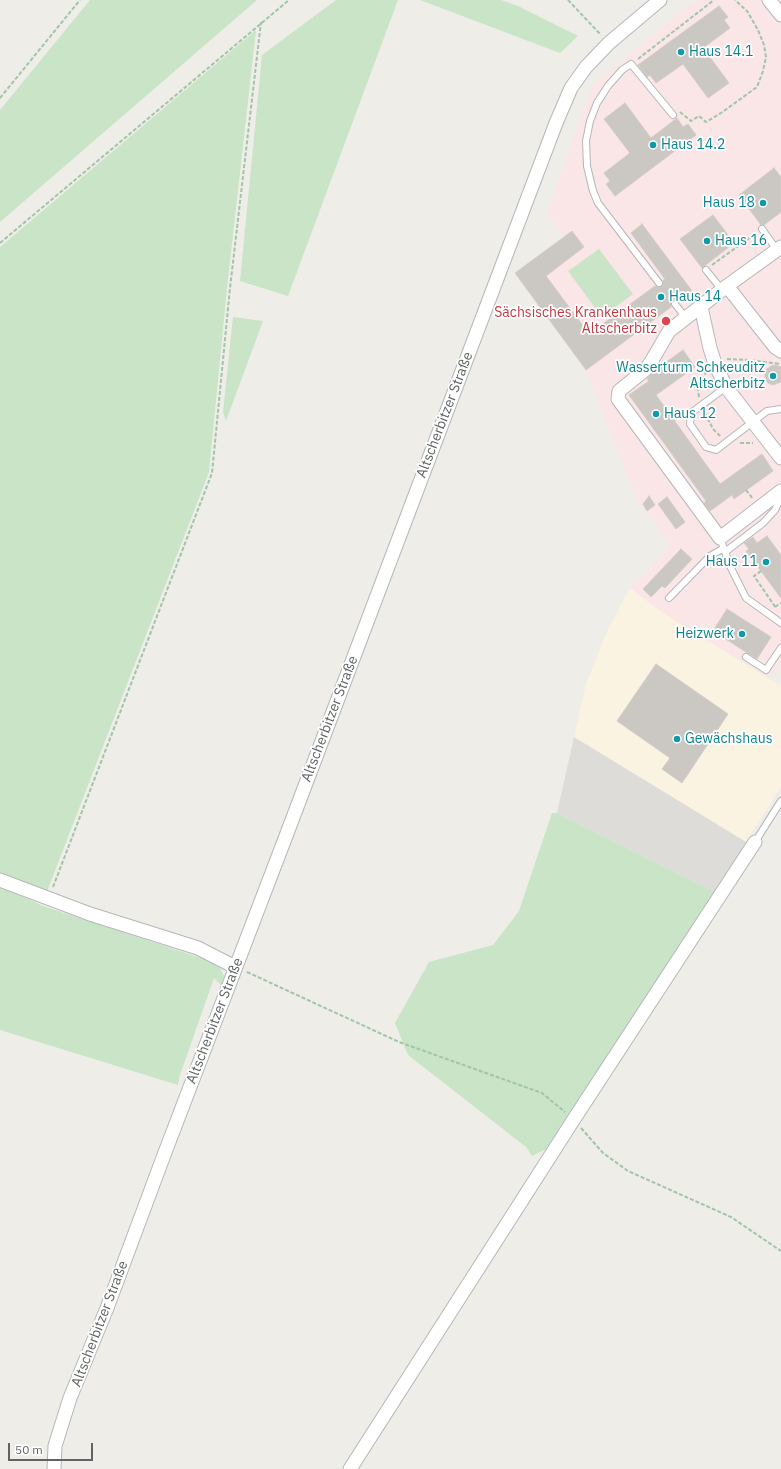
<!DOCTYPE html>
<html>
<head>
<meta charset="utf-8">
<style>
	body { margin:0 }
	#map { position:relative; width:781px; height:1469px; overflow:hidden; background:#efede7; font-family:"IBM Plex Sans",sans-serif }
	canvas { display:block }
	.scale { position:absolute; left:8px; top:1443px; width:85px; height:18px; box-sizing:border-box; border:2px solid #5f6366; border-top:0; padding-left:5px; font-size:12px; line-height:14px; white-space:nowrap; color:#5f6366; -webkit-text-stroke:3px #fff; paint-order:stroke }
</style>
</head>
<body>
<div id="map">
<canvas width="781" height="1469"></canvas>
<div class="scale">50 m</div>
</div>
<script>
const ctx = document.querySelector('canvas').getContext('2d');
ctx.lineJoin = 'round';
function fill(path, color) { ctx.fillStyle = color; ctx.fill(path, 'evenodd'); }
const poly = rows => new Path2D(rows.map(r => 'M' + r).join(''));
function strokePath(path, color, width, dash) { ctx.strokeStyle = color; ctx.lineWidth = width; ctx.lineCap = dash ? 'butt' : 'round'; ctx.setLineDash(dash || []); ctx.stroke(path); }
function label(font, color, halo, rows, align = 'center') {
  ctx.font = font + ' "IBM Plex Sans",sans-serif'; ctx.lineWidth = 3.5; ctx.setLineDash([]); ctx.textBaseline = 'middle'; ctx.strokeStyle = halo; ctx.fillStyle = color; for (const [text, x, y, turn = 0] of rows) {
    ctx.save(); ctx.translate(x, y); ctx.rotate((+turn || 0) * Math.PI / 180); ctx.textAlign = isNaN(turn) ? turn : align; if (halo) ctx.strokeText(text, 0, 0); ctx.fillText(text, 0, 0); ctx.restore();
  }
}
const commercial = poly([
	[630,588,663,613,781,686,781,786,746,842,574,737,586,684,608,629]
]);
const industrial = poly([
	[574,737,746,842,715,892,557,813]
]);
const medical = poly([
	[699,0,778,0,781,3,781,663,769,678,663,613,630,588,670,546,636,498,586,370,515,273,564,237,547,213,592,86,681,11]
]);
const green = poly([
	[90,0,257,0,0,222,0,110],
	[336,0,398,0,288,296,240,281,262,55],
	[420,0,501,0,518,6,578,36,560,53],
	[256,30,227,288,209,472,46,894,0,877,0,247],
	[599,249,633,294,602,317,568,271],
	[233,317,263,321,226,421,223,412],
	[552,813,557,813,715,892,546,1149,532,1156,526,1147,408,1055,395,1023,429,962,493,945,519,911],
	[0,886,6,888,43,906,207,960,220,968,224,976,223,987,214,978,179,1078,178,1085,0,1030]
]);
const building = poly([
	[719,6,728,17,724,20,730,28,703,48,729,83,708,98,683,64,656,83,650,75,647,77,638,65,719,6],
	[625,103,651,138,677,118,683,127,688,124,696,135,615,196,606,184,610,181,604,173,630,153,604,119,625,103],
	[774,168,781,177,781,212,764,225,761,225,739,195,774,168],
	[713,215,734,243,702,268,680,239,713,215],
	[642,224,692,291,679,301,676,300,673,300,671,303,671,307,586,370,515,273,572,231,584,247,546,276,589,334,655,286,659,287,663,285,663,280,665,279,631,233,642,224],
	[683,350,695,367,656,395,720,484,762,454,773,471,734,499,732,495,710,511,704,503,706,501,629,395,649,381,647,379,654,371,683,350],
	[776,365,781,367,781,382,773,385,768,383,765,378,765,373,767,369,771,366,776,365],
	[649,496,655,505,647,511,643,504,649,496],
	[667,497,685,522,676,529,658,504,667,497],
	[767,536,781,555,781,598,746,551,749,549,744,543,753,537,757,543,767,536],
	[681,549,692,559,665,588,662,586,651,597,643,589,681,549],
	[727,609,771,637,757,659,713,631,727,609],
	[656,664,728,714,682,783,662,769,670,758,617,721,656,664]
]);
const path = poly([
	[568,0,601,35],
	[638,59,714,0],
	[0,98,80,0],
	[680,112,691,121,699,116,706,122,721,113,757,87,763,71,766,57,764,45,758,30,747,11,735,0],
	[0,243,289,0],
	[712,265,755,234],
	[727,359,750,360,781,364],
	[699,397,698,389,706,372],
	[705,413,713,429,721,437],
	[740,443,753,443],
	[746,490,753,499],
	[761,571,754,576,776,608],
	[775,607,781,603],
	[53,887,212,473,230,288,261,22],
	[247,972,399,1042,542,1093,565,1112],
	[581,1128,603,1153,628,1171,731,1217,781,1251]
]);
const lane = poly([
	[762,229,777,250],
	[706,270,722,290],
	[659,283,598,203,593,191,587,166,586,141,590,121,597,103,608,86,622,70,631,64,673,115],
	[675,304,686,318],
	[726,387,691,413,690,424,706,447,716,450,767,411,781,409],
	[720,538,731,568,746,598,781,623],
	[725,552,763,523,775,510,781,497],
	[669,598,710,556,724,548],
	[746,657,766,670,781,648],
	[755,842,781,801]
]);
const street = poly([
	[769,0,781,15],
	[781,247,727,286,669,331,651,362,645,370,619,391,618,399,720,538,781,491],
	[727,286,775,347,781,351],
	[701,307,710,348,715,364,726,387,781,458],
	[0,880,90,914,198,948,235,967],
	[54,1469,55,1446,70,1398,107,1308,164,1155,286,836,556,123,571,88,586,67,609,43,660,0],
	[350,1469,574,1119,755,842]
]);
const markers = [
	[681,52,4,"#0f9aa8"],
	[653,145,4,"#0f9aa8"],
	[763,203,4,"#0f9aa8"],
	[707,241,4,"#0f9aa8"],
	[661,297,4,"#0f9aa8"],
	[666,321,5,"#e0444e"],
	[773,376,4,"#0f9aa8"],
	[656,414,4,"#0f9aa8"],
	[766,562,4,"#0f9aa8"],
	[742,634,4,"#0f9aa8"],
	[677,739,4,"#0f9aa8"]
];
const cultureNames = [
	["Haus 14.1",689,52],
	["Haus 14.2",661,145],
	["Haus 18",755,203,"right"],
	["Haus 16",715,241],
	["Haus 14",669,297],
	["Wasserturm Schkeuditz",765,368,"right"],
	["Altscherbitz",765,384,"right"],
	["Haus 12",664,414],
	["Haus 11",758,562,"right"],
	["Heizwerk",734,634,"right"],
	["Gewächshaus",685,739]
];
const healthNames = [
	["Sächsisches Krankenhaus",657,313],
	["Altscherbitz",657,329]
];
const streetNames = [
	["Altscherbitzer Straße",445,415,-69],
	["Altscherbitzer Straße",330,719,-69],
	["Altscherbitzer Straße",215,1021,-69],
	["Altscherbitzer Straße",100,1324,-69]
];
fill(commercial, '#fbf3e1');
fill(industrial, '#dedcd9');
fill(medical, '#fae6e6');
fill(green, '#c9e4c7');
fill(building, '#cbc8c4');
strokePath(building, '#d4cec6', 1);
strokePath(lane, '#b4b7ba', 8);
strokePath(street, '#b4b7ba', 15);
strokePath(path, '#a0c5a8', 2, [4, 2]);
strokePath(lane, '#fff', 6);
strokePath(street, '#fff', 13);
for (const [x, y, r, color] of markers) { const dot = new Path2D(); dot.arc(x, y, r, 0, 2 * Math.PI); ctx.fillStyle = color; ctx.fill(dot); strokePath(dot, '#fff', 1.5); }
label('14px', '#0d838f', '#fff', cultureNames, 'left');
label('14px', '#be3a42', '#fff', healthNames, 'right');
label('14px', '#5f6366', '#fff', streetNames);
</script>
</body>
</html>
